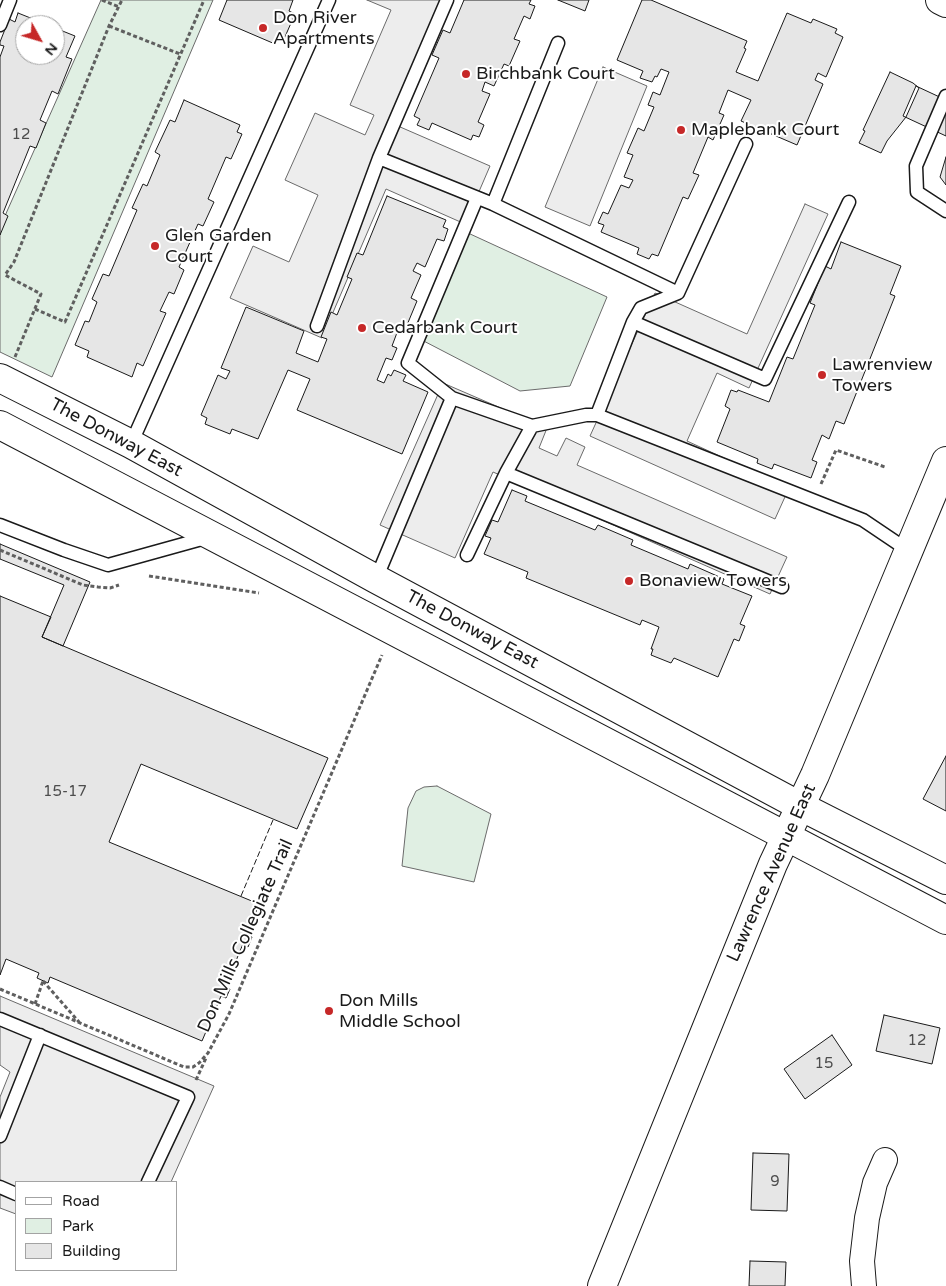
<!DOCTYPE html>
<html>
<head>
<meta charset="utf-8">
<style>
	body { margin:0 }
	#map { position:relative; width:946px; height:1286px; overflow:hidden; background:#fff; font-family:"Varela Round",sans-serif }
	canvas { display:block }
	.legend { position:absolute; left:15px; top:1181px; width:162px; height:90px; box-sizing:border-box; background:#fff; border:1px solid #a3a3a3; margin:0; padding:6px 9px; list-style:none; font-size:15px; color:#1a1a1a }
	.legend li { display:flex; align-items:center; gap:10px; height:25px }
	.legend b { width:25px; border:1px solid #a3a3a3 }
	.north { position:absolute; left:15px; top:15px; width:50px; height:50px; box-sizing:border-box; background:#fff; border:1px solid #a3a3a3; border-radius:50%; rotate:129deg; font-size:14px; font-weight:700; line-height:20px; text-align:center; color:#1a1a1a }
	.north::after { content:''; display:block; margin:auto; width:18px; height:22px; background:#c62828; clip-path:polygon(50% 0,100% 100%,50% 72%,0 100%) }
</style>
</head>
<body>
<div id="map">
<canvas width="946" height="1286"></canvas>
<ul class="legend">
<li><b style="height:6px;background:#fff"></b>Road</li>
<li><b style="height:14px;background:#e0efe3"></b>Park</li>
<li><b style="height:14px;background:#e6e6e6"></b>Building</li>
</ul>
<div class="north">N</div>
</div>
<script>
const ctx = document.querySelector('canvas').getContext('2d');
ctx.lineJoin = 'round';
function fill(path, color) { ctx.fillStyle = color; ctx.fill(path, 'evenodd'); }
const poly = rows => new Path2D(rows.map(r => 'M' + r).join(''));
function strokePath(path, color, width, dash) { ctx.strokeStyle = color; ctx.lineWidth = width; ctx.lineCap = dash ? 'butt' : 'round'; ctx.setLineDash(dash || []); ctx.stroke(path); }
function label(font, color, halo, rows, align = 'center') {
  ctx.font = font + ' "Varela Round",sans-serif'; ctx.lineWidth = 4; ctx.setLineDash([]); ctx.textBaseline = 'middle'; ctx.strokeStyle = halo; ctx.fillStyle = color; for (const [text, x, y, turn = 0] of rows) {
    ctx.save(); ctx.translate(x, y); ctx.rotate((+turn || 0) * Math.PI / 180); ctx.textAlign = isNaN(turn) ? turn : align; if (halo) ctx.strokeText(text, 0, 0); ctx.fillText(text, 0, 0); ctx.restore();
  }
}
const green = poly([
	[101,0,213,0,52,377,0,352,0,227,101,0],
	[468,233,607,297,570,386,520,391,416,337,468,233],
	[437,786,491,814,474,882,402,866,408,808,416,791,424,787,437,786]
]);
const parking = poly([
	[367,0,444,0,391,123,490,166,465,224,386,189,322,338,230,298,253,246,289,262,318,195,285,180,315,113,365,135,374,115,350,105,391,10,367,0],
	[603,67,647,86,590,226,545,207,603,67],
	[805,204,828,214,749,388,717,373,687,441,789,488,775,519,590,436,655,293,747,334,805,204],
	[443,383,547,428,539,448,557,456,566,438,585,447,577,465,787,557,770,594,493,472,455,558,380,525,443,383],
	[0,996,214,1086,171,1182,16,1182,16,1214,0,1208,0,1097,10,1072,0,1065,0,996]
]);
const building = poly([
	[227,0,293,0,289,11,295,14,284,39,278,36,275,44,219,20,227,0],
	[464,0,531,0,529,4,535,6,530,19,524,16,514,39,520,41,509,66,504,64,494,86,485,82,482,91,490,94,478,122,484,125,479,137,473,135,471,140,432,123,429,130,417,125,420,119,414,116,439,58,432,55,443,30,450,33,464,0],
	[558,0,589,0,585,11,558,0],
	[642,0,651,0,747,41,744,48,746,49,736,72,758,81,787,13,811,23,813,19,837,29,835,33,843,37,826,77,818,73,815,80,823,84,797,145,741,121,751,100,728,90,719,113,724,115,713,140,708,137,693,173,699,175,688,199,683,197,658,256,652,254,649,259,637,254,639,248,601,232,604,225,598,223,603,212,608,214,621,185,629,188,633,180,624,177,633,155,627,153,638,128,644,131,654,107,648,105,653,92,660,95,669,72,661,69,657,77,655,76,652,82,640,78,643,71,617,60,642,0],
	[18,13,48,25,25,25,25,55,55,55,55,28,75,36,66,57,72,59,58,94,52,91,40,120,46,123,36,148,30,146,3,213,8,216,0,235,0,57,4,46,0,45,0,42,9,19,15,22,18,13],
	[890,72,913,83,919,88,906,117,887,141,881,153,859,143,865,131,863,130,890,72],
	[916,86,946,100,946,136,903,116,916,86],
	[184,100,240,125,237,132,242,134,231,159,226,157,208,199,214,202,203,226,198,224,179,267,184,270,174,294,169,292,160,311,166,313,143,366,137,363,132,377,87,357,89,351,75,345,85,321,89,322,97,302,92,299,103,274,109,276,137,210,132,208,143,184,147,186,160,155,155,152,170,120,175,122,184,100],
	[946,157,946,185,940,177,946,157],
	[387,196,446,220,443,227,448,229,444,241,437,239,425,267,417,263,413,271,421,275,411,298,417,301,407,325,401,322,392,346,397,348,392,360,386,358,377,380,384,383,388,374,391,376,394,370,406,375,403,381,428,392,402,454,297,410,310,379,288,370,258,439,232,429,230,434,205,424,207,418,201,415,218,375,226,379,230,371,221,368,246,307,304,331,296,353,318,362,327,339,321,337,331,312,337,315,352,279,347,277,357,253,363,255,387,196],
	[841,242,901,266,890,294,895,296,844,424,836,421,829,439,822,435,812,460,817,462,811,478,774,464,772,469,757,463,758,459,717,442,730,409,725,406,731,390,737,392,738,390,769,402,787,357,793,359,815,305,810,303,825,266,831,269,841,242],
	[512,490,527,496,525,501,595,530,598,525,633,540,631,545,688,569,690,564,724,579,722,584,752,596,740,624,745,626,739,641,734,639,718,677,674,658,671,663,651,655,653,649,651,649,659,627,642,620,640,625,526,578,528,572,484,554,491,538,485,536,492,520,498,522,512,490],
	[0,544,90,582,63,646,42,637,64,585,0,559,0,544],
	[0,596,51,617,42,637,328,758,297,829,141,764,109,842,259,904,247,935,252,937,248,947,243,944,225,987,230,989,226,998,221,996,202,1041,50,977,48,983,37,978,39,973,6,959,0,975,0,596],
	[946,756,946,811,923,799,946,756],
	[884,1015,940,1028,932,1064,876,1051,884,1015],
	[832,1035,852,1065,805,1099,784,1069,832,1035],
	[753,1153,789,1154,787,1211,751,1210,753,1153],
	[750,1261,786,1262,785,1286,749,1286,750,1261]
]);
const path = poly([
	[102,0,119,7],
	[109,26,180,54],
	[35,309,65,322,204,0],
	[15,357,41,294,5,275,14,262,109,26,122,0],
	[821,484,836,450,885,467],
	[0,550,83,585,98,587,110,588,119,585],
	[149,576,259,593],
	[43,981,79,1022],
	[0,989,184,1067,193,1067,199,1063,208,1053,229,1014,382,655],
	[35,1004,43,981],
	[196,1080,206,1058]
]);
const service = poly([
	[0,25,10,0],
	[946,96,916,166,917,192,946,211],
	[379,158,447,0],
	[493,204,558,43],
	[678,293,746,144],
	[633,322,765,379,849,202],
	[317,326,379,158,493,204,678,293,641,308,633,322,597,415],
	[452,398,408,363,477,198],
	[131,444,329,0],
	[506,473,782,587],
	[0,525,64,550,108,565,209,537],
	[467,555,506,473,532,426,586,415,597,415,863,520,909,551],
	[376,579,452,398,532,426],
	[0,1019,188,1097,148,1182],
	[0,1136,40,1035],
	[0,1187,16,1194]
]);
const minor = poly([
	[864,1286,862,1261,867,1218,875,1183,885,1160]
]);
const tertiary = poly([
	[0,378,131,444,376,579,800,806,946,880],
	[0,425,946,920]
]);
const secondary = poly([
	[940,0,946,3],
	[602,1286,773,864,815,775,946,461]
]);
const fence = poly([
	[241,896,273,820]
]);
const markers = [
	[263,28,5,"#c62828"],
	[466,74,5,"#c62828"],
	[681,130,5,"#c62828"],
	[155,246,5,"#c62828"],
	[362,328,5,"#c62828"],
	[822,375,5,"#c62828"],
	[629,581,5,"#c62828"],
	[329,1011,5,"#c62828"]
];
const numberNames = [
	["12",21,135],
	["15-17",65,792],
	["12",917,1041],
	["15",824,1064],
	["9",775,1182]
];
const poiNames = [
	["Don River",273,18],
	["Apartments",273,39],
	["Birchbank Court",476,74],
	["Maplebank Court",691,130],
	["Glen Garden",165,236],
	["Court",165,257],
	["Cedarbank Court",372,328],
	["Lawrenview",832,365],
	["Towers",832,386],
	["Bonaview Towers",639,581],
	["Don Mills",339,1001],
	["Middle School",339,1022]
];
const streetNames = [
	["The Donway East",116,438,28],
	["The Donway East",472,630,28],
	["Lawrence Avenue East",772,873,-66],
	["Don Mills Collegiate Trail",246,936,-66]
];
fill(green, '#e0efe3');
strokePath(green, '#6a6a6a', 1);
fill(parking, '#ededed');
strokePath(parking, '#6a6a6a', 1);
fill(building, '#e6e6e6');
strokePath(building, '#1a1a1a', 1);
strokePath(service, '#1a1a1a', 15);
strokePath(minor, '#1a1a1a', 26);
strokePath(tertiary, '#1a1a1a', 30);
strokePath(secondary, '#1a1a1a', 30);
strokePath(path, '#5f5f5f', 3, [4, 2.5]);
strokePath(service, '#fff', 12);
strokePath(minor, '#fff', 24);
strokePath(tertiary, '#fff', 28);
strokePath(secondary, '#fff', 28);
strokePath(fence, '#1a1a1a', 1, [6, 2.5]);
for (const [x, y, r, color] of markers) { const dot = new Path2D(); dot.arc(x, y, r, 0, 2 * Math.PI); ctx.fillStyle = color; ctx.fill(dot); strokePath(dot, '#fff', 2); }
label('15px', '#4d4d4d', null, numberNames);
label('18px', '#1a1a1a', '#fff', poiNames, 'left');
label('18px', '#1a1a1a', '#fff', streetNames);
</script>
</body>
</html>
